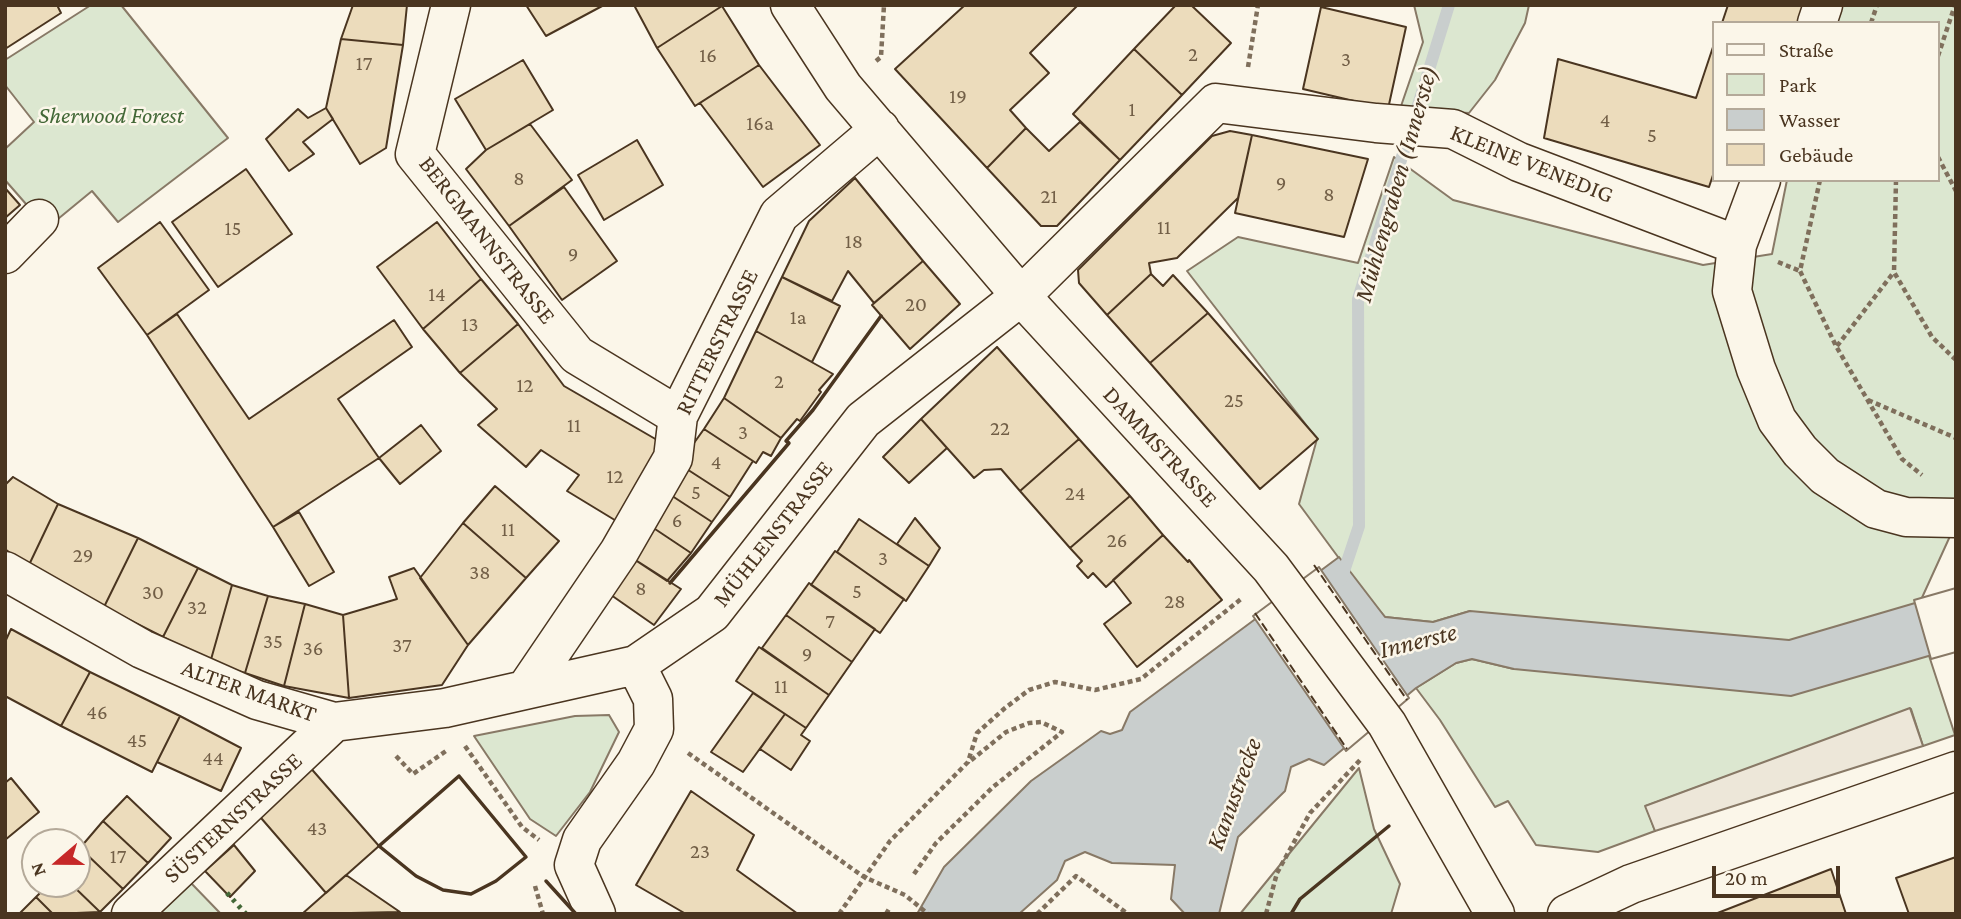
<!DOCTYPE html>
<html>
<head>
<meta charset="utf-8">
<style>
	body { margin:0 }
	#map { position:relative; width:1961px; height:919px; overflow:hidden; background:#fbf6e9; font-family:"Crimson Pro",serif }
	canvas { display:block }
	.frame { position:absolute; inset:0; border:7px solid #4a3520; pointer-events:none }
	.legend { position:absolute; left:1712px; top:21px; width:228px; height:161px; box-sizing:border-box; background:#fbf6e9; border:2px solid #b4a999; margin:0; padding:9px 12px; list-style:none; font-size:21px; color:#4a3520 }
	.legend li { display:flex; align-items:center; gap:14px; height:35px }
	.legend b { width:35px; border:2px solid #b4a999 }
	.north { position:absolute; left:21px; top:828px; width:70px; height:70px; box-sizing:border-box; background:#fbf6e9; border:2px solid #b4a999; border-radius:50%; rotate:250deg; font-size:19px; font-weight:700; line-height:28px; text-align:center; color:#4a3520 }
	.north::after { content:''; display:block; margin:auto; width:24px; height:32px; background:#c62828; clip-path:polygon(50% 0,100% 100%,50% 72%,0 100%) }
	.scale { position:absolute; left:1712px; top:866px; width:128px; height:32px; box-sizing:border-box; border:4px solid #4a3520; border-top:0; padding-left:9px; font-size:21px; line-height:24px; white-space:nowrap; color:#4a3520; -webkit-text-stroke:5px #fbf6e9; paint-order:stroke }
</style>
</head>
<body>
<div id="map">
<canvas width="1961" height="919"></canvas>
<div class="frame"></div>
<ul class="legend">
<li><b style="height:9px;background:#fbf6e9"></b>Straße</li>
<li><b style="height:19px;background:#dce7d0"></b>Park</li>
<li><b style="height:19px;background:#c9cecd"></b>Wasser</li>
<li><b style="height:19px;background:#ecdcbc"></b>Gebäude</li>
</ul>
<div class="north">N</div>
<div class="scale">20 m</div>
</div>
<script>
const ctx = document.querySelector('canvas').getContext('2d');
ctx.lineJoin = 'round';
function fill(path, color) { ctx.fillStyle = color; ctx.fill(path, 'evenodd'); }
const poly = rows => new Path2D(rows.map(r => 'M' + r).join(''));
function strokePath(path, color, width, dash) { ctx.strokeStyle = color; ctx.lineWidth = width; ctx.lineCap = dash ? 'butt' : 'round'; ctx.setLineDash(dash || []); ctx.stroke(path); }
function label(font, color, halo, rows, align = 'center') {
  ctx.font = font + ' "Crimson Pro",serif'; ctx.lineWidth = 5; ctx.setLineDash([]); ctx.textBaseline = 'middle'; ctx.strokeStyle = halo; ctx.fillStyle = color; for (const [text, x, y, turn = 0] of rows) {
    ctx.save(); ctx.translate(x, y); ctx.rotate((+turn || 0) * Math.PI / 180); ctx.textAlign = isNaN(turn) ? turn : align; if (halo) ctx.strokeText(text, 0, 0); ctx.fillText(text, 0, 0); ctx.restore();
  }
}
const green = poly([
	[91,5,121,5,228,138,118,222,92,191,47,228,5,180,5,149,34,122,5,85,5,60,91,5],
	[1414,5,1529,5,1525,23,1495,80,1469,113,1400,109,1423,42,1414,5],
	[1840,5,1956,5,1956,523,1915,613,1955,735,1923,746,1911,709,1646,806,1655,831,1598,852,1536,845,1508,801,1495,807,1440,720,1416,688,1456,663,1472,659,1514,669,1470,611,1433,622,1385,617,1369,599,1299,504,1317,439,1187,271,1238,237,1358,263,1394,157,1453,200,1703,265,1772,254,1787,180,1938,180,1938,23,1834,23,1840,5],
	[609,715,619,732,590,792,556,836,530,819,474,736,575,716,609,715],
	[1359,768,1374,829,1400,884,1391,914,1240,914,1359,768],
	[191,883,221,914,159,914,191,883]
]);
const parking = poly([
	[1910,708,1923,746,1655,831,1645,806,1910,708]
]);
const water = poly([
	[1339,557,1385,617,1433,622,1470,611,1789,640,1956,591,1956,648,1791,696,1514,669,1472,659,1456,663,1416,688,1324,765,1309,759,1291,767,1285,791,1238,837,1219,914,1185,914,1171,899,1175,865,1112,863,1085,852,1065,861,1057,880,1019,914,917,914,944,867,1031,781,1101,731,1110,734,1122,730,1130,712,1339,557]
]);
const pier = poly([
	[1319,567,1409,698,1346,751,1253,616,1319,567],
	[1956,588,1956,652,1931,659,1914,600,1956,588]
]);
const stream = poly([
	[1341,580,1359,526,1358,299,1449,5]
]);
const building = poly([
	[5,5,57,5,61,13,5,49,5,5],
	[353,5,407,5,403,45,341,39,353,5],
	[526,5,604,5,546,36,526,5],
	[634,5,722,5,722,6,657,48,634,5],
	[965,5,1078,5,1030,53,1049,73,1010,110,1026,128,987,168,895,69,965,5],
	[1176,5,1191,5,1231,43,1182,95,1134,49,1176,5],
	[1728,5,1810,5,1804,23,1722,23,1728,5],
	[722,6,759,65,695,106,657,48,722,6],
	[1321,7,1406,27,1388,109,1303,89,1321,7],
	[341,39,403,45,386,148,360,164,326,108,341,39],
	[1714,44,1714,172,1709,187,1544,138,1558,59,1696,98,1714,44],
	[1134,49,1182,95,1120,160,1073,114,1134,49],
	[523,60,553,110,486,150,455,99,523,60],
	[759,65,820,145,763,187,700,103,759,65],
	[326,108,333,119,303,142,314,154,289,171,266,139,298,109,308,118,326,108],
	[1080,122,1120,160,1057,226,1041,226,987,168,1026,128,1049,151,1080,122],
	[530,124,572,180,509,226,466,169,486,150,530,124],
	[1230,131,1252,135,1238,198,1177,258,1149,263,1151,274,1107,315,1079,283,1078,270,1212,136,1230,131],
	[1252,135,1368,159,1344,237,1235,213,1252,135],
	[637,140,663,185,604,220,578,175,637,140],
	[246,169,292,234,218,287,172,222,246,169],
	[855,178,923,261,874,303,848,271,832,301,782,277,809,221,855,178],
	[564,187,617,261,562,300,509,226,564,187],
	[5,188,20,205,5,218,5,188],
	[160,222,209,290,147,335,98,268,160,222],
	[437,222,481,279,423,329,377,267,437,222],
	[923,261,960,304,910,349,872,305,923,261],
	[1151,274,1163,286,1173,275,1208,313,1150,363,1107,315,1151,274],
	[782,277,840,306,812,362,756,331,782,277],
	[481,279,518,324,460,373,423,329,481,279],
	[1208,313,1318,439,1260,489,1150,363,1208,313],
	[177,314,249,419,394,320,412,347,338,399,379,458,273,527,147,335,177,314],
	[518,324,564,386,664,444,618,522,567,491,579,475,541,450,526,467,478,425,497,409,460,373,518,324],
	[756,331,833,374,819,390,821,392,800,421,797,419,781,438,724,398,756,331],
	[997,347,1079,439,1020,491,1001,469,984,470,974,478,921,419,997,347],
	[724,398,781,438,771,456,763,452,756,463,704,429,724,398],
	[921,419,947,448,909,483,883,457,921,419],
	[421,425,441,451,400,484,379,458,421,425],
	[704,429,753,461,730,497,679,464,704,429],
	[1079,439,1130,496,1070,548,1020,491,1079,439],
	[679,464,730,497,712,522,663,490,679,464],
	[13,477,58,504,28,567,5,549,5,485,13,477],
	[495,486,559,541,526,578,463,523,495,486],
	[663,490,712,522,691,553,643,521,663,490],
	[1130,496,1163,535,1106,587,1093,573,1088,578,1077,566,1082,561,1070,548,1130,496],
	[58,504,138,538,104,607,28,567,58,504],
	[299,512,334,572,309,586,273,527,299,512],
	[915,518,940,548,929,566,897,544,915,518],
	[859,519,929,566,906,601,837,552,859,519],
	[643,521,691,553,667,581,623,552,643,521],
	[463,523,526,578,468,645,420,578,463,523],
	[1163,535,1188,562,1189,560,1222,600,1137,667,1104,624,1131,603,1113,580,1163,535],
	[138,538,198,568,163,637,104,607,138,538],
	[835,551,904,599,880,633,811,585,835,551],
	[623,552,681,589,654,625,601,588,623,552],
	[198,568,232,585,210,663,163,637,198,568],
	[414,568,468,645,442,685,349,698,343,615,397,599,389,577,414,568],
	[809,583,875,629,852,662,786,615,809,583],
	[232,585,268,596,245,673,210,663,232,585],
	[268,596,305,604,284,686,245,673,268,596],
	[305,604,343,615,349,698,284,686,305,604],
	[786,615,852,662,829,695,762,648,786,615],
	[11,629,90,672,61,726,5,696,5,642,11,629],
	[759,647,829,695,806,728,736,681,759,647],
	[90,672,180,716,152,772,61,726,90,672],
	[753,693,785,714,743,772,711,752,753,693],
	[785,714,806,728,801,735,810,741,791,770,760,749,785,714],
	[180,716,241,748,221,791,157,762,180,716],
	[308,765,379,846,326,893,255,811,308,765],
	[11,778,39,812,5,840,5,783,11,778],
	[691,791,754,835,737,870,798,914,686,914,636,885,691,791],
	[127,796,171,838,148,863,103,821,127,796],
	[103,821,148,863,123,889,80,848,103,821],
	[234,845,255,871,230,897,205,871,234,845],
	[80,848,123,889,100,912,71,884,77,884,77,852,80,848],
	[1956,857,1956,913,1909,914,1896,878,1956,857],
	[1831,869,1846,914,1715,914,1831,869],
	[346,875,400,912,302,914,346,875],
	[49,884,71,884,100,912,53,914,36,897,49,884],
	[36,897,53,914,19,914,36,897]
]);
const path = poly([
	[1871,23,1877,5],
	[1938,56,1955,5],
	[876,61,881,57,884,5],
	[1248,67,1258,5],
	[1938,157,1956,191],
	[1820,180,1800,271,1836,346,1902,459,1922,475],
	[1896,180,1894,272,1932,337,1956,360],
	[1778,262,1800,271],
	[1837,346,1894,272],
	[1868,400,1956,438],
	[465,746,522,827,539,840],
	[688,753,864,877,905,895,928,914],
	[396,756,413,774,446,751],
	[914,874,936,843,993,787,1062,732,1041,722,1029,723,1006,732,969,762],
	[535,886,543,914],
	[839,914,890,841,968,762,977,733,1005,708,1029,690,1055,682,1095,690,1141,679,1241,599],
	[886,914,889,909],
	[1037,914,1076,876,1128,914],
	[1266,914,1277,873,1310,813,1362,758]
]);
const minor = poly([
	[451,5,415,154,577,355,678,416],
	[790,5,843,87,1021,296,1271,568,1387,724,1495,914],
	[1817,23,1823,5],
	[1761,180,1737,245,1732,291,1756,369,1777,420,1800,451,1825,476,1876,509,1906,517,1956,518],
	[5,254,39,219],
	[5,571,142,649,257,700,334,722,445,708,636,665],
	[526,689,619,552,673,458,678,416,779,215,880,129],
	[131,914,334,722],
	[596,914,574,865,582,840,636,763,654,729,653,699,636,665,712,613,863,420,1021,296,1216,103,1376,123,1453,129,1519,162,1737,245],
	[1567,914,1631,884,1956,771]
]);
const hedge = poly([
	[227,893,246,914]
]);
const fence = poly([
	[1314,565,1407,700],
	[1255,613,1347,749]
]);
const wall = poly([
	[670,583,789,443,786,441,813,410,881,316],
	[459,776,526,857,496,881,471,894,443,890,416,876,379,846,459,776],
	[546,881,576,914],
	[1291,914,1300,899,1389,826]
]);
const numberNames = [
	["2",1193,55],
	["16",708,56],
	["3",1346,60],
	["17",364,64],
	["19",958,97],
	["1",1132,110],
	["4",1605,121],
	["16a",760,124],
	["5",1652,136],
	["8",519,179],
	["9",1281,184],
	["8",1329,195],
	["21",1049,197],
	["11",1164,228],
	["15",233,229],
	["18",854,242],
	["9",573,255],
	["14",437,295],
	["20",916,305],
	["1a",798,318],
	["13",470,325],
	["2",779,382],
	["12",525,386],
	["25",1234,401],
	["11",574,426],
	["22",1000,429],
	["3",743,433],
	["4",716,463],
	["12",615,477],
	["5",696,493],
	["24",1075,494],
	["6",677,521],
	["11",508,530],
	["26",1117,541],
	["29",83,556],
	["3",883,559],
	["38",480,573],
	["8",641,589],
	["5",857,592],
	["30",153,593],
	["28",1175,602],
	["32",197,608],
	["7",830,622],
	["35",273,642],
	["37",402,646],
	["36",313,649],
	["9",807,655],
	["11",781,687],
	["46",97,713],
	["45",137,741],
	["44",213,759],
	["43",317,829],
	["23",700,852],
	["17",118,857]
];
const parkNames = [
	["Sherwood Forest",111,116]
];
const streetNames = [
	["KLEINE VENEDIG",1532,164,22],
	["BERGMANNSTRASSE",487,240,52],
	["RITTERSTRASSE",717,342,-64],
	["DAMMSTRASSE",1160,447,47],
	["MÜHLENSTRASSE",773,534,-52],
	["ALTER MARKT",249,691,20],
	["SÜSTERNSTRASSE",233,818,-43]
];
const waterNames = [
	["Mühlengraben (Innerste)",1396,184,-74],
	["Innerste",1418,641,-14],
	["Kanustrecke",1234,794,-70]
];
fill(green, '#dce7d0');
strokePath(green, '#887966', 2);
fill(parking, '#ede7d9');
strokePath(parking, '#887966', 2);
fill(water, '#c9cecd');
strokePath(water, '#887966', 2);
fill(pier, '#fbf6e9');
strokePath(pier, '#887966', 2);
strokePath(stream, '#c9cecd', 12);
fill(building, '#ecdcbc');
strokePath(building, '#4a3520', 2);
strokePath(minor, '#4a3520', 41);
strokePath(path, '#7f6f5c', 4.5, [5, 3.5]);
strokePath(minor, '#fbf6e9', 38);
strokePath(hedge, '#436837', 5, [3.5, 5]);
strokePath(fence, '#4a3520', 2, [9, 3.5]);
strokePath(wall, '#4a3520', 3.5);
label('21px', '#725f47', null, numberNames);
label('italic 24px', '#436837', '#fbf6e9', parkNames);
label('24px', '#4a3520', '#fbf6e9', streetNames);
label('italic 26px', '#4a3520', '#fbf6e9', waterNames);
</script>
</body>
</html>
